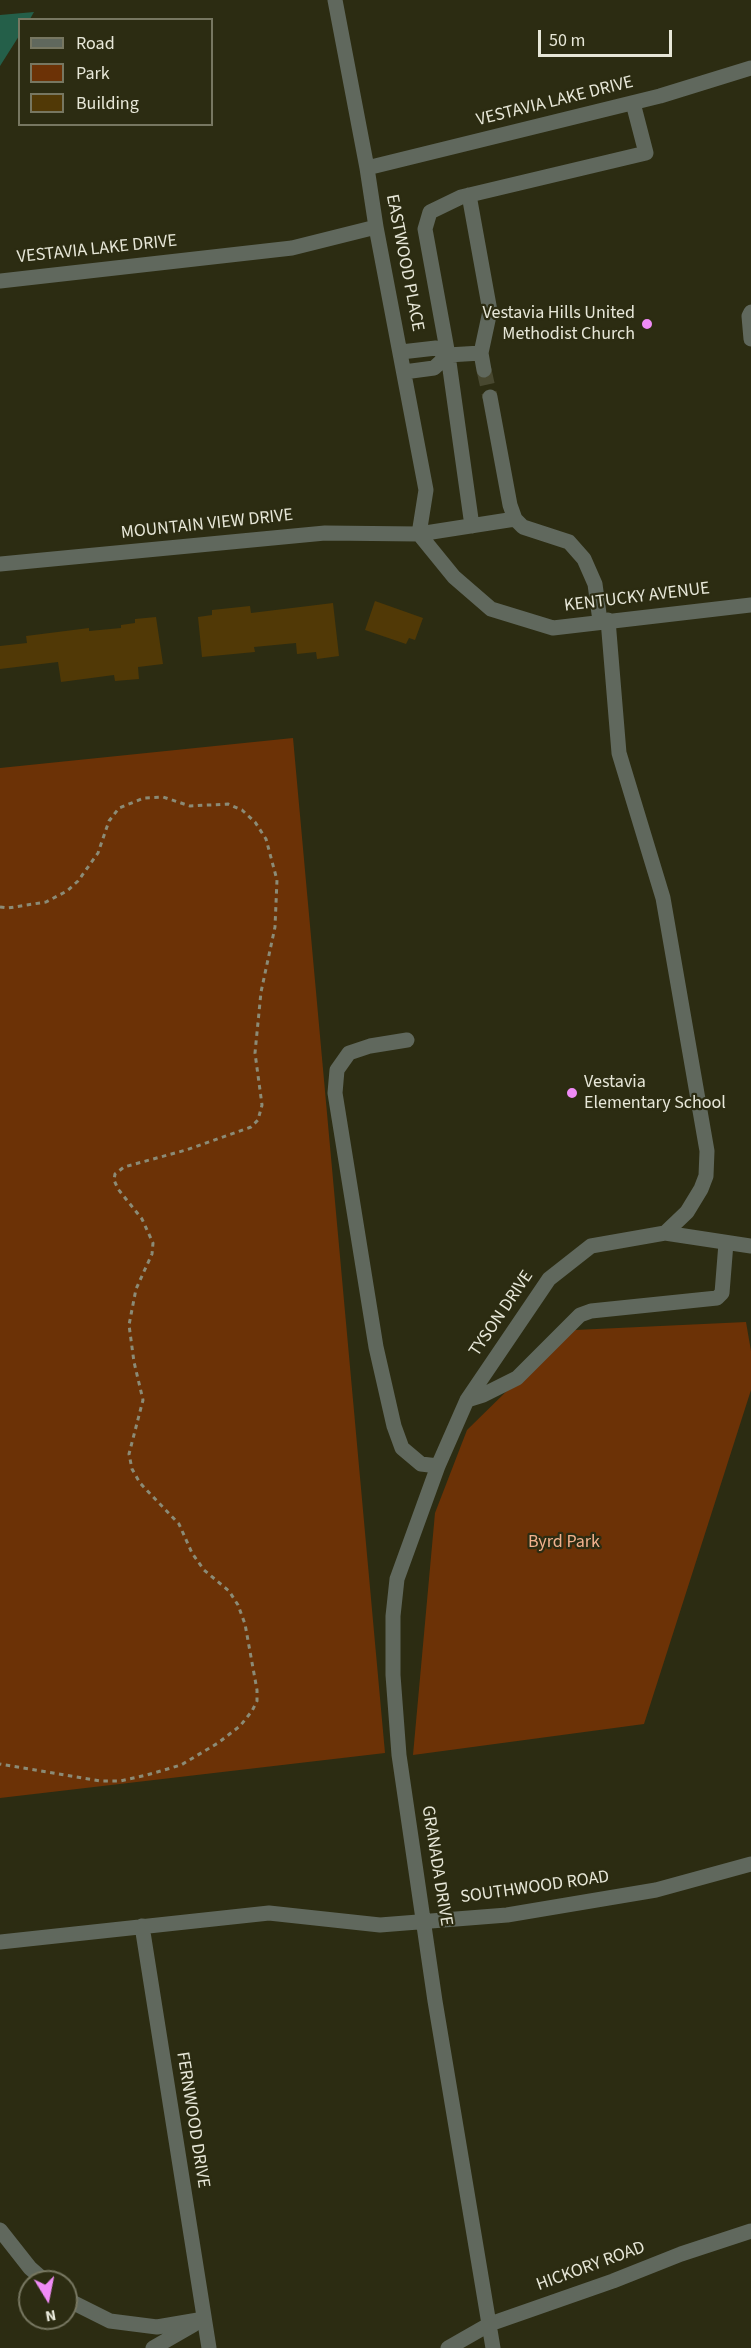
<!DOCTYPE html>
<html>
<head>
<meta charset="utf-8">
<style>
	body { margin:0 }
	#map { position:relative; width:751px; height:2348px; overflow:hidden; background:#2c2c12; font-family:"Source Sans 3",sans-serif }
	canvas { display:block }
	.legend { position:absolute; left:18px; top:18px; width:195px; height:108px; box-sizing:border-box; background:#2c2c12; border:2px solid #777761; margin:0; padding:8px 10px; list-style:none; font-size:18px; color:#e7e7d8 }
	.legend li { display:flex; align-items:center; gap:12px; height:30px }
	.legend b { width:30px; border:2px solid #777761 }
	.north { position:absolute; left:18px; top:2270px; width:60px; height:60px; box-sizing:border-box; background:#2c2c12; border:2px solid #777761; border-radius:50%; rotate:170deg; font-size:16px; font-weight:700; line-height:24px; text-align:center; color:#e7e7d8 }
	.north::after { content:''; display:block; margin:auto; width:21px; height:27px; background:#f08bf6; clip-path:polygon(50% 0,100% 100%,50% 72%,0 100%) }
	.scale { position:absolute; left:538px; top:30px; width:134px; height:27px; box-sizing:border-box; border:3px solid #e7e7d8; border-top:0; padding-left:8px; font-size:18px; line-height:21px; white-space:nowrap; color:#e7e7d8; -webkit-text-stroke:4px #2c2c12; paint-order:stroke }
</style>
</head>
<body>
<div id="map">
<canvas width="751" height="2348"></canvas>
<ul class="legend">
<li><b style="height:8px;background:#60685d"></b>Road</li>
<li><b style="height:16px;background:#6c3206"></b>Park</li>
<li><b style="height:16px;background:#513906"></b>Building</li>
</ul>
<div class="north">N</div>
<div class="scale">50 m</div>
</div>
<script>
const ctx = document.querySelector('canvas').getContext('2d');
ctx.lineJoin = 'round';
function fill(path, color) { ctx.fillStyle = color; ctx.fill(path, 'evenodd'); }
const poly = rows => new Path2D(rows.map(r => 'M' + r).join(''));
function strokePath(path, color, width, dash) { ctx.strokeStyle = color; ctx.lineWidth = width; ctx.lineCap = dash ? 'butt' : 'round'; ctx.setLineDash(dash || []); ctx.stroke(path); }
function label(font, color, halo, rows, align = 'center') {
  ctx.font = font + ' "Source Sans 3",sans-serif'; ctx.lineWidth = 4.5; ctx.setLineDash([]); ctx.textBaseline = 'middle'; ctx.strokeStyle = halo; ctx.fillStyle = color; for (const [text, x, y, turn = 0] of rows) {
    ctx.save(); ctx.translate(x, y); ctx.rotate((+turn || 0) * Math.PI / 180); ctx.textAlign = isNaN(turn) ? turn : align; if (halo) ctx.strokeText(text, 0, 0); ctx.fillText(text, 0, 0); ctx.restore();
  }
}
const green = poly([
	[293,738,385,1753,0,1798,0,768],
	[746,1322,751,1351,751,1390,644,1724,413,1755,435,1513,467,1430,518,1380,575,1330]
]);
const water = poly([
	[34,12,30,19,20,20,19,36,0,66,0,15]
]);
const building = poly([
	[375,601,423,618,415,640,409,638,406,644,365,630],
	[333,603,339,656,317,659,316,652,297,654,296,643,254,647,255,652,202,657,198,617,212,615,212,610,250,606,251,613],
	[156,617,163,664,138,667,139,679,115,681,114,675,61,682,58,662,0,669,0,646,27,643,26,636,89,628,89,631,121,628,121,625,135,623,135,619]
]);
const minorTunnel = poly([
	[484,370,490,397]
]);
const path = poly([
	[0,907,8,908,46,902,67,891,78,881,98,853,109,821,119,808,144,798,163,797,190,806,228,804,242,810,255,822,266,839,277,880,275,927,261,992,255,1053,262,1105,258,1120,251,1127,186,1150,124,1167,115,1174,114,1180,118,1189,142,1219,153,1243,152,1254,136,1289,129,1325,134,1362,143,1400,129,1454,132,1469,140,1483,179,1524,192,1553,204,1570,229,1591,238,1605,245,1624,257,1690,257,1701,252,1711,240,1726,218,1743,181,1765,147,1775,120,1781,101,1781,0,1764]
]);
const minor = poly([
	[335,0,367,168,376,227,426,490,419,534],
	[367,168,660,96,751,68],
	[469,195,490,311,481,353,484,370],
	[0,281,292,248,376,227],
	[751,312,749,316,751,339],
	[401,352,436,348,448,355,481,353],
	[404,372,434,368,448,355],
	[490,397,510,505,515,519,523,527,569,542,584,559,595,584,600,621],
	[472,526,448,355,425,229,430,212,461,197,646,153,633,103],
	[419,534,454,577,491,609,553,628,751,605],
	[0,564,325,533,419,534,515,519],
	[608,620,619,753,663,898,707,1151,706,1176,701,1189,687,1212,665,1233],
	[407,1040,370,1046,349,1053,337,1070,335,1093,376,1347,394,1426,402,1448,421,1464,438,1466],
	[467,1400,483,1395,517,1378,580,1315,591,1311,717,1298,722,1293,726,1243],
	[142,1926,209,2348],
	[0,1942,269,1913,380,1925,507,1915,656,1890,751,1864],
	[0,2230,30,2268,46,2282],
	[66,2299,110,2321,157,2327,204,2319],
	[153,2348,193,2325],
	[448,2348,490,2324,613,2281,681,2254,751,2231],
	[493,2348,435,2001,399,1755,393,1675,393,1616,397,1579,438,1466,467,1400,549,1279,591,1246,665,1233,751,1246]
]);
const markers = [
	[647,324,6,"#f08bf6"],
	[572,1093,6,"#f08bf6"]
];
const streetNames = [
	["VESTAVIA LAKE DRIVE",555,102,-14],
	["VESTAVIA LAKE DRIVE",97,250,-6],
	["EASTWOOD PLACE",404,263,79],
	["MOUNTAIN VIEW DRIVE",207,525,-6],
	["KENTUCKY AVENUE",637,598,-7],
	["TYSON DRIVE",502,1314,-56],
	["GRANADA DRIVE",436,1866,81],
	["SOUTHWOOD ROAD",535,1888,-8],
	["FERNWOOD DRIVE",192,2120,81],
	["HICKORY ROAD",591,2267,-20]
];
const poiNames = [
	["Vestavia Hills United",635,314],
	["Methodist Church",635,335],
	["Vestavia",584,1083,"left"],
	["Elementary School",584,1104,"left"]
];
const parkNames = [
	["Byrd Park",564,1543]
];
fill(green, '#6c3206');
fill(water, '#245f49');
fill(building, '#513906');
strokePath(minorTunnel, '#484830', 15, [15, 8]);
strokePath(path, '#8b8b76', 3, [4.5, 4.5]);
strokePath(minor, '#60685d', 15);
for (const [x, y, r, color] of markers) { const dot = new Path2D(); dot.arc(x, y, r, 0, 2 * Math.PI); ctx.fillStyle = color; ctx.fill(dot); strokePath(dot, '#2c2c12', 2); }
label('18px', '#e7e7d8', '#2c2c12', streetNames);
label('18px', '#e7e7d8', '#2c2c12', poiNames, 'right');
label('18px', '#f2b28e', '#2c2c12', parkNames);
</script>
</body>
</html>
